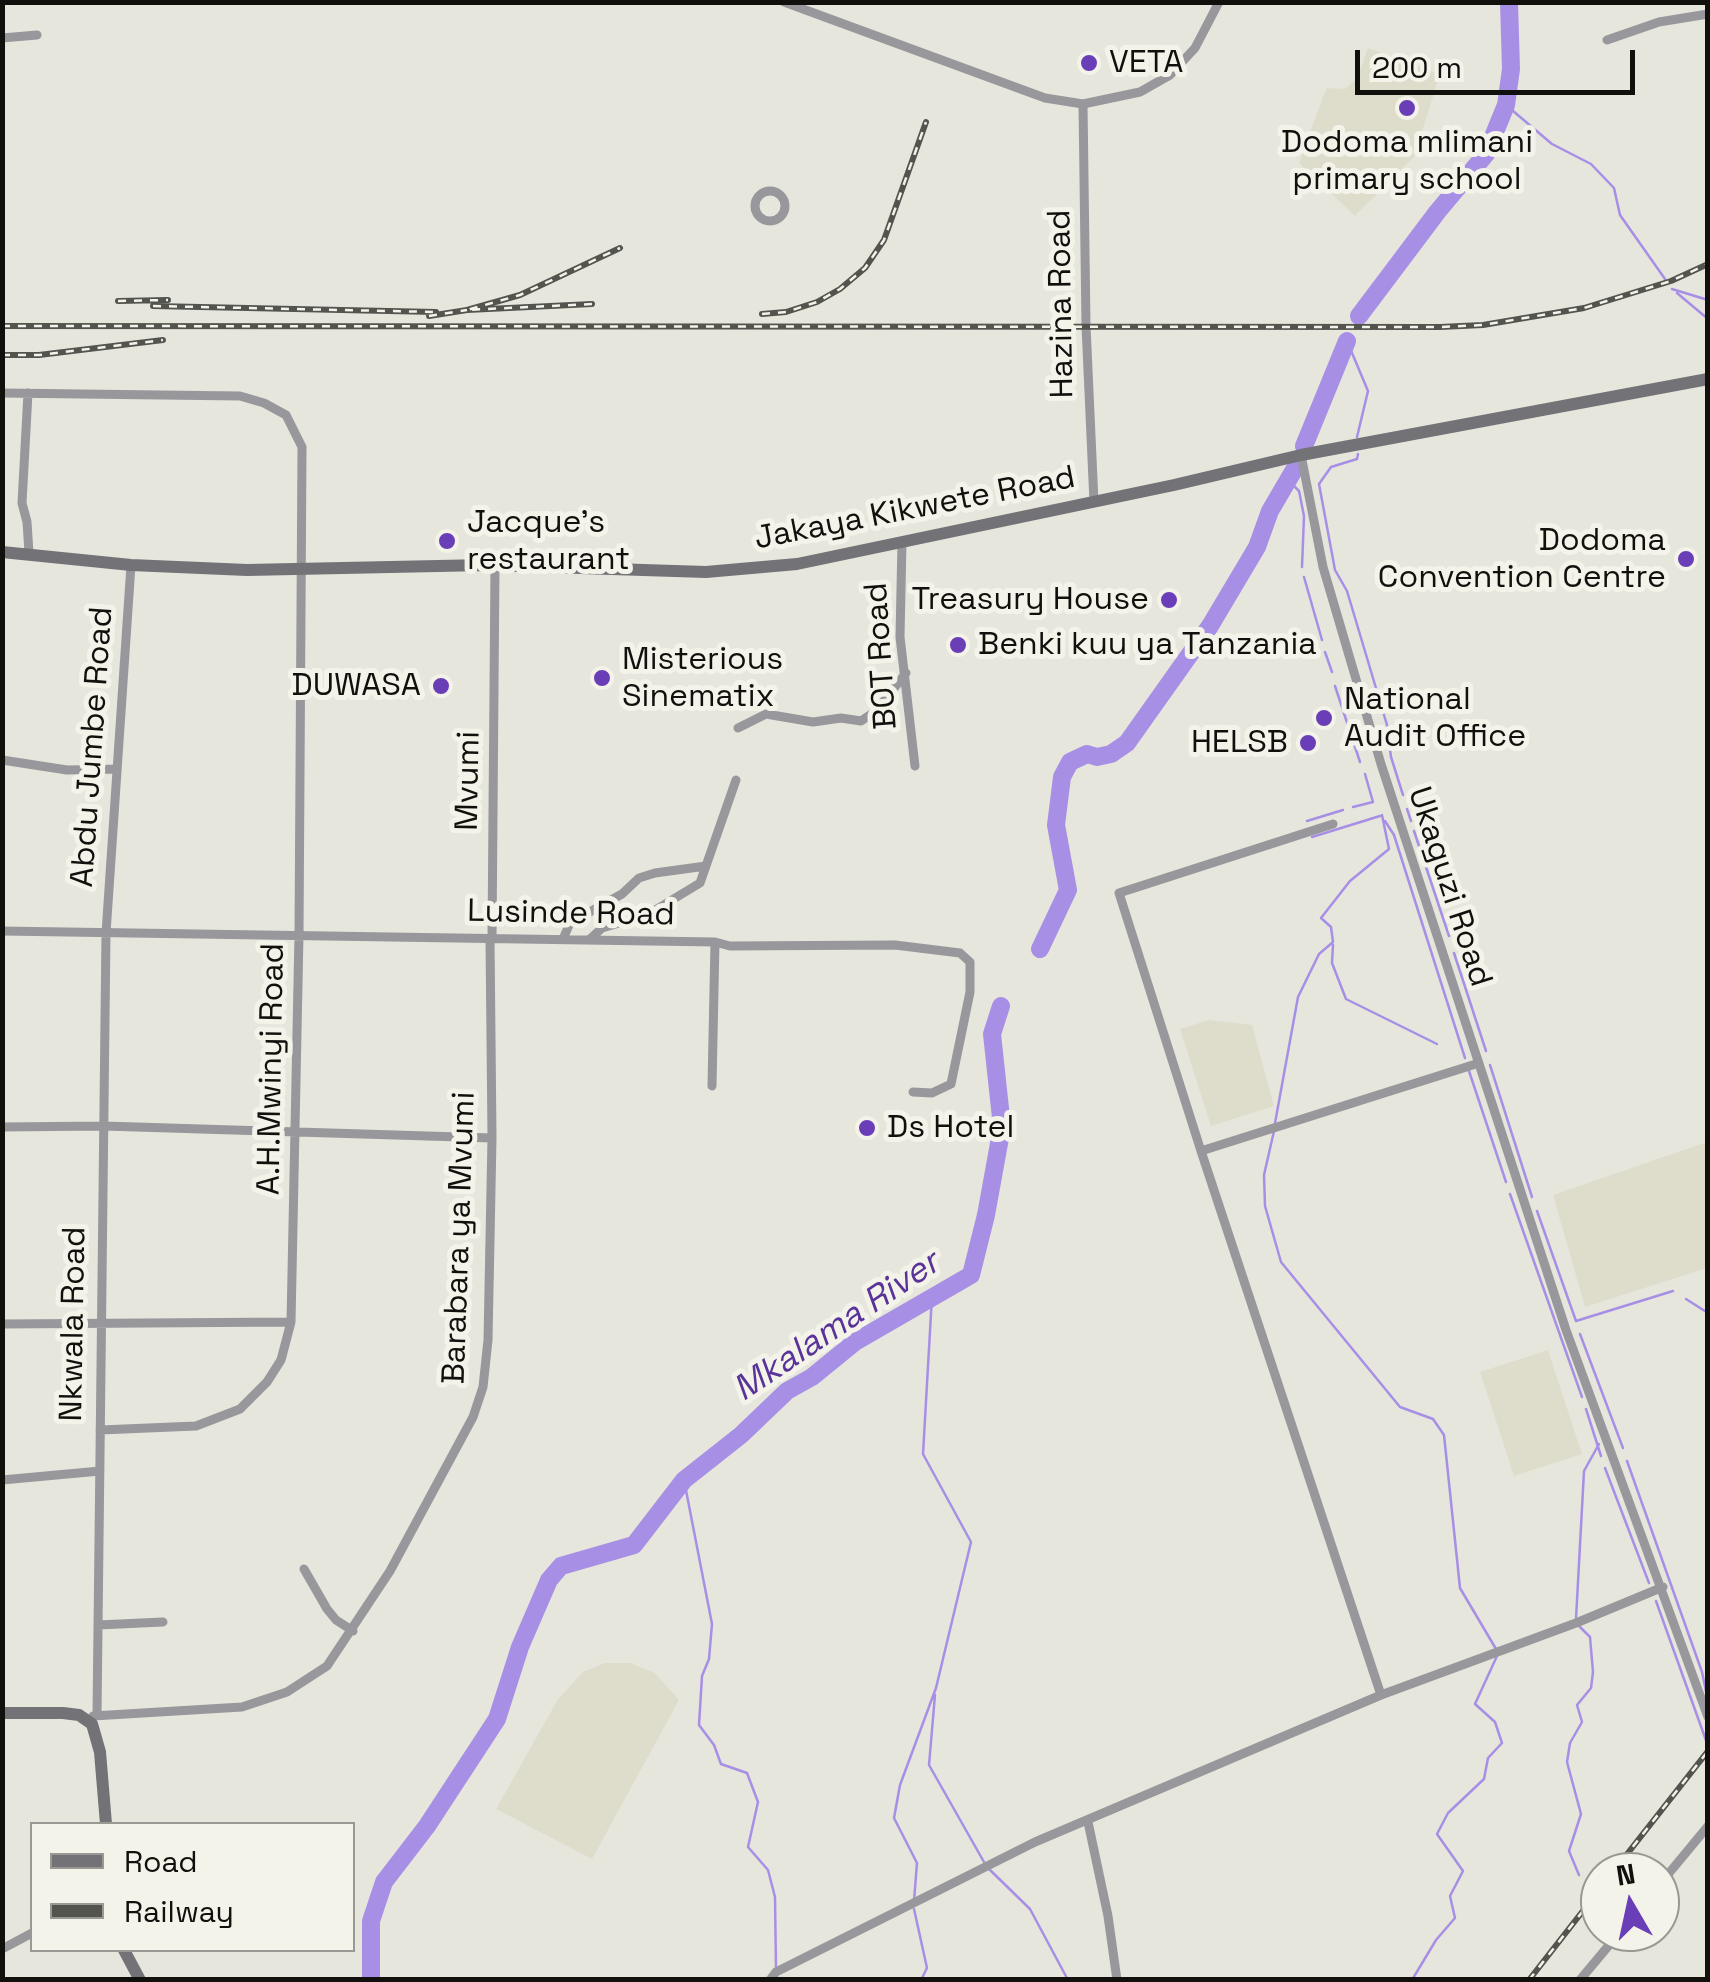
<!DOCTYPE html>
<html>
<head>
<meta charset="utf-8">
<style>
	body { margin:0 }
	#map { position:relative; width:1710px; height:1982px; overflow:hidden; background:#e6e6dd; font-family:"Space Grotesk",sans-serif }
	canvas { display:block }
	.frame { position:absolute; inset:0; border:5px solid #11100d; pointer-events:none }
	.legend { position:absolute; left:30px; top:1822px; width:325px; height:130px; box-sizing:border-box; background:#f4f3ea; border:2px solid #999892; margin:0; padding:12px 18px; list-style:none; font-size:30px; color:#11100d }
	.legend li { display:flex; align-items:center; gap:20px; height:50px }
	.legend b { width:50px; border:2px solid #999892 }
	.north { position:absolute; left:1580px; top:1852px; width:100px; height:100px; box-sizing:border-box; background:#f4f3ea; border:2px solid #999892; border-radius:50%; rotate:351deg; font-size:28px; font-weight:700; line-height:40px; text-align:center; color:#11100d }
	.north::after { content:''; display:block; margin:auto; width:35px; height:45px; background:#6a3eb6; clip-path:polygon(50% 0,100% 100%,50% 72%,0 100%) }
	.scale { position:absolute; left:1355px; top:50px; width:280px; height:45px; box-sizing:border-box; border:5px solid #11100d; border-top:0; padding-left:12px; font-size:30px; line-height:35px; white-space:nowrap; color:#11100d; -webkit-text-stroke:8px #f4f3ea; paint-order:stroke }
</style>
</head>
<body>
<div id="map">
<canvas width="1710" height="1982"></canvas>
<div class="frame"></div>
<ul class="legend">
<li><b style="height:12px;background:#737277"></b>Road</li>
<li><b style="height:12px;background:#54544f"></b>Railway</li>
</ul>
<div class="north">N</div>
<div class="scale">200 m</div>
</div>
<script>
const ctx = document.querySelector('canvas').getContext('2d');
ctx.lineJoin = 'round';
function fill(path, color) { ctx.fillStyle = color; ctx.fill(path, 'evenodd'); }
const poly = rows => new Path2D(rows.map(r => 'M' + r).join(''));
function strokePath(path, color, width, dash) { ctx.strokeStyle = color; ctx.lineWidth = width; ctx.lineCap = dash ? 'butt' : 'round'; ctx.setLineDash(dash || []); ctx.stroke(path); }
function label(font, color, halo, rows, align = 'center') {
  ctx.font = font + ' "Space Grotesk",sans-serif'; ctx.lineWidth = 10; ctx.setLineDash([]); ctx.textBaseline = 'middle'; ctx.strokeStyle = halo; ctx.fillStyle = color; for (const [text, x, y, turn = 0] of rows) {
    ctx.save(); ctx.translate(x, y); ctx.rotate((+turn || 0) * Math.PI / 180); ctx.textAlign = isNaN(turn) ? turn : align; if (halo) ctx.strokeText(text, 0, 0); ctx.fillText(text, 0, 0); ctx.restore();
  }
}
const built = poly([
	[1368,48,1440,74,1414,157,1355,216,1299,163,1324,94,1327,88,1345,89,1357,78],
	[1209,1020,1252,1025,1274,1106,1211,1126,1180,1029],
	[1707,1142,1707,1268,1585,1307,1553,1195],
	[1548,1350,1582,1454,1514,1476,1480,1372],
	[605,1663,630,1663,655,1673,679,1700,592,1859,496,1809,558,1699,583,1672]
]);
const stream = poly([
	[1506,105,1552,144,1591,164,1614,188,1620,215,1665,279],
	[1672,289,1708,300],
	[1677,293,1708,319],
	[1347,341,1368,391,1357,437],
	[1358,454,1357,459,1331,467,1319,484,1335,570,1347,591,1387,725,1391,757,1403,795],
	[1287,479,1299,491,1304,516,1302,567],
	[1304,577,1322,640],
	[1325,652,1332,672],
	[1335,686,1360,762],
	[1353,807,1373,802,1365,774],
	[1407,809,1411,821],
	[1307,821,1343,810],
	[1385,821,1394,835,1465,1058],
	[1414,831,1449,936],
	[1312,837,1380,816],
	[1333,945,1332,963,1346,999,1437,1044],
	[1454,953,1486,1051],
	[1490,1065,1532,1197],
	[1469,1071,1506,1182],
	[1275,1123,1298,997,1319,954,1333,942,1331,927,1321,918,1350,881,1389,849,1382,815],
	[1274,1131,1264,1175,1265,1206,1281,1262,1400,1407,1433,1419,1444,1435,1460,1588,1496,1649],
	[1510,1194,1582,1397],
	[1537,1211,1576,1321,1673,1291],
	[1686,1299,1708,1313],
	[1580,1334,1623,1448],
	[1586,1409,1601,1456],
	[1627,1461,1702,1672,1708,1701],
	[1605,1468,1649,1583],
	[684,1480,712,1624,709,1659,702,1676,699,1725,714,1745,721,1764,747,1773,758,1802,748,1847,768,1870,775,1897,776,1970],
	[1656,1601,1708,1746],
	[1576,1619,1584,1471,1599,1444],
	[935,1695,929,1765,984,1862],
	[988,1868,1030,1909,1068,1980],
	[1579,1875,1569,1851,1581,1814,1567,1762,1570,1743,1582,1722,1577,1705,1591,1688,1593,1672,1590,1637,1579,1626],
	[914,1901,917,1863,894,1818,900,1785,936,1688,971,1542,923,1454,932,1296],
	[914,1909,927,1968,921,1980],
	[1412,1980,1436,1940,1455,1918,1450,1896,1463,1871,1437,1834,1448,1813,1484,1779,1488,1758,1502,1743,1495,1722,1475,1704,1497,1656]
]);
const river = poly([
	[1359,316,1438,211,1486,154,1506,105,1511,69,1509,2],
	[1304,446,1347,341],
	[1040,949,1068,890,1056,825,1062,777,1070,762,1087,754,1097,757,1111,754,1127,743,1210,626,1257,547,1270,511,1294,470],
	[371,1980,371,1921,384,1882,427,1826,497,1719,520,1647,549,1580,561,1566,634,1545,684,1480,741,1435,787,1391,812,1377,855,1342,971,1275,986,1215,1002,1127,992,1034,1001,1006]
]);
const street = poly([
	[784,2,1045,98,1083,104,1140,92,1170,75,1195,48,1219,2],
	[2,38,37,35],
	[1607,40,1659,22,1708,14],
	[1083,104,1086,326,1094,502],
	'755 206a15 15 0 1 1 30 0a15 15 0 1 1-30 0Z',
	[2,393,240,396,264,403,286,415,302,447,299,935,291,1322,281,1360,267,1382,240,1409,196,1426,100,1430],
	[28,393,22,503,27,522,29,553],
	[1301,455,1323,567,1381,764,1566,1330,1708,1717],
	[902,542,900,637,915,766],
	[738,728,766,714,813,722,841,718,861,721,876,711,906,673],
	[2,760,67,770,117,769],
	[2,931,715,942,730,946,895,945,960,953,970,962,970,992,951,1084,932,1093,913,1092],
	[492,938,495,565],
	[563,939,570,923,622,894,639,878,655,873,706,866],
	[589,940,602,928,647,915,700,883,736,780],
	[712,1086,715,942],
	[2,1127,104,1126,492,1138],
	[1201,1151,1119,893,1333,824],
	[2,1324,291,1322],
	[2,1480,100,1471],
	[304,1569,327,1609,336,1620,353,1631],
	[98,1625,163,1622],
	[1381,1695,1201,1151,1479,1063],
	[97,1715,106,933,131,565],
	[93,1716,242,1707,287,1692,327,1666,390,1571,473,1417,483,1387,488,1340,492,1138,490,938],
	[1088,1822,1108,1916,1117,1980],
	[1660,1884,1708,1826],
	[2,1949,32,1933],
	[770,1980,776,1972,1035,1842,1381,1695,1576,1623,1663,1587],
	[1580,1980,1620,1932]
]);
const secondary = poly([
	[2,552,131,565,247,570,486,565,706,572,797,564,1174,485,1301,455,1708,379],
	[2,1713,63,1713,79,1715,92,1724,100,1752,106,1824],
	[124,1950,140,1980]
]);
const rail = poly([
	[118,301,168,300],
	[592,304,467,310,520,295,620,248],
	[153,306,436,312],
	[762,314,786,312,817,302,840,289,865,268,884,240,926,122],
	[429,316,467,310],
	[2,326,1440,327,1483,325,1584,308,1671,281,1708,264],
	[2,355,39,355,163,340],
	[1613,1872,1708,1751],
	[1529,1980,1600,1889]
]);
const markers = [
	[1089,63,10,"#6a3eb6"],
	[1407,108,10,"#6a3eb6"],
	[447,541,10,"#6a3eb6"],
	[1686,559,10,"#6a3eb6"],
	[1169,600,10,"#6a3eb6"],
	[958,645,10,"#6a3eb6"],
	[602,678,10,"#6a3eb6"],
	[441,686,10,"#6a3eb6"],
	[1324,718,10,"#6a3eb6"],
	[1308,743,10,"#6a3eb6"],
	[867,1128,10,"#6a3eb6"]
];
const poiNames = [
	["VETA",1109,63],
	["Dodoma mlimani",1407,143,"center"],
	["primary school",1407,180,"center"],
	["Jacque's",467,523],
	["restaurant",467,560],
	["Dodoma",1666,541,"right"],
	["Convention Centre",1666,578,"right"],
	["Treasury House",1149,600,"right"],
	["Benki kuu ya Tanzania",978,645],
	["Misterious",622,660],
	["Sinematix",622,697],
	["DUWASA",421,686,"right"],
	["National",1344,700],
	["Audit Office",1344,737],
	["HELSB",1288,743,"right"],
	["Ds Hotel",887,1128]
];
const streetNames = [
	["Hazina Road",1062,304,-91],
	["Jakaya Kikwete Road",915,509,-11],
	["BOT Road",882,656,-94],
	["Abdu Jumbe Road",93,747,-86],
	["Mvumi",469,781,-89],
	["Ukaguzi Road",1449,887,72],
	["Lusinde Road",571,914,1],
	["A.H.Mwinyi Road",272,1069,-89],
	["Barabara ya Mvumi",460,1238,-88],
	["Nkwala Road",74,1324,-89]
];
const waterNames = [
	["Mkalama River",837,1327,-34]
];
fill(built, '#deddcc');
strokePath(stream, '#a78fe6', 2.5);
strokePath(river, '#a78fe6', 18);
strokePath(street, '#98979b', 9);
strokePath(secondary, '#737277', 12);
strokePath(rail, '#54544f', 6);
strokePath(rail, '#f4f3ea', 2.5, [8]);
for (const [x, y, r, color] of markers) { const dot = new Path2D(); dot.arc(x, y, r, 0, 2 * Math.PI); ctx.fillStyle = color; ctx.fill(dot); strokePath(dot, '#f4f3ea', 4); }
label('32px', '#11100d', '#f4f3ea', poiNames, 'left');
label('32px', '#11100d', '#f4f3ea', streetNames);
label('italic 35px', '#593399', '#f4f3ea', waterNames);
</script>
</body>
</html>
